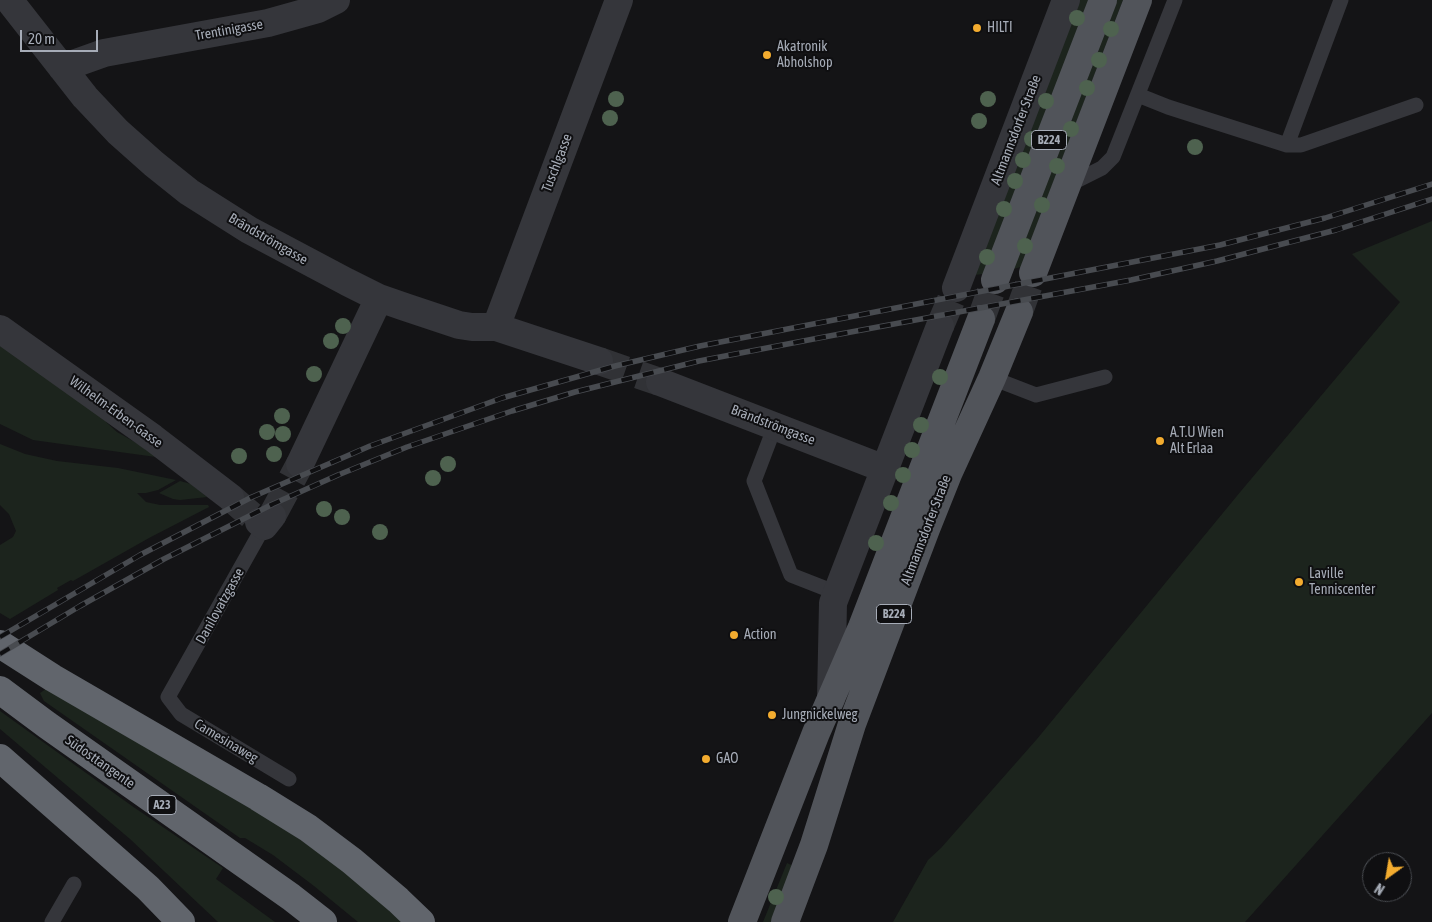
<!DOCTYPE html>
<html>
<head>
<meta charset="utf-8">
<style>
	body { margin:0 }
	#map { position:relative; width:1432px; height:922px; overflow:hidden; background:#141416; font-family:"Asap Condensed",sans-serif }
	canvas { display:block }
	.north { position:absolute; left:1362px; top:852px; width:50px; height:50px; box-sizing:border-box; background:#0f0f11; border:1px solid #4b4e53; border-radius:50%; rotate:212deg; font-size:14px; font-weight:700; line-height:20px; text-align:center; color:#a6acb7 }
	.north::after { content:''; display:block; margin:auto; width:18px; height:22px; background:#f3ac2f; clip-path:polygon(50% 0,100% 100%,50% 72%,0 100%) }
	.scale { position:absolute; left:20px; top:30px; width:78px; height:22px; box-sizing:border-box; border:2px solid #a6acb7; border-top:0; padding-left:6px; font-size:15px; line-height:18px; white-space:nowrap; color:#a6acb7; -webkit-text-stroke:4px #0f0f11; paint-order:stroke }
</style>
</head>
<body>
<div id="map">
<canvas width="1432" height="922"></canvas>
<div class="north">N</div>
<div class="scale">20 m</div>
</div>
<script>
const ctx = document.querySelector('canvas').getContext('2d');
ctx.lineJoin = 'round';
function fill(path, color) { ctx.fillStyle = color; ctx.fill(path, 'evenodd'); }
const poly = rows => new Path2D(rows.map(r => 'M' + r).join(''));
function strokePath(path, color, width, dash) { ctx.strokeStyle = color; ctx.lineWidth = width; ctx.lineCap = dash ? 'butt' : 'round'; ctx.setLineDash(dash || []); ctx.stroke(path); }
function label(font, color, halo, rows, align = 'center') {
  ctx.font = font + ' "Asap Condensed",sans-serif'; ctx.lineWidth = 4; ctx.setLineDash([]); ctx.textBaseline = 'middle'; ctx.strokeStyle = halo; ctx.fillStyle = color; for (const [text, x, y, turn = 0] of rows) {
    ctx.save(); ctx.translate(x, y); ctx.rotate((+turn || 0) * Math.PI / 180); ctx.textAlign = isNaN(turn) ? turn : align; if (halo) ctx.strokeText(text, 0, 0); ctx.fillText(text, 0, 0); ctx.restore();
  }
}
const green = poly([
	[1074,0,1089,0,983,274,967,276],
	[1117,0,1123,0,1021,267,1013,269],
	[1432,221,1432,713,1245,922,893,922,928,860,941,848,1037,739,1241,491,1400,302,1352,254],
	[0,340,102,414,107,423,117,432,163,458,33,440,0,424],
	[0,444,25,454,57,461,118,468,176,480,158,490,146,493,137,493,146,502,160,505,208,505,209,507,149,538,73,581,71,580,57,588,58,590,10,619,0,613,0,545,13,537,16,531,9,514,0,505],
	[180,481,191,484,207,497,180,500,173,499,159,493],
	[46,689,262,815,295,836,338,866,403,922,358,922,314,886,273,855,245,838,240,838,44,701,40,693],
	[0,711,132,806,223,868,216,879,275,922,218,922,130,839,0,729],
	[787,863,791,865,791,870,771,922,763,922]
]);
const streetTunnel = poly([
	[940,326,956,288],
	[599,361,660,382],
	[230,497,259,522],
	[272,516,300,464]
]);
const primaryTunnel = poly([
	[1019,312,1033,273],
	[981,319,995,280]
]);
const lane = poly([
	[1138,95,1168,107,1287,145,1301,145,1416,105],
	[1287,145,1341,0],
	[1066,186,1102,168,1113,157,1175,0],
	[992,378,1036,395,1105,377],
	[775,426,754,481,791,575,837,593],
	[264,526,168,697,181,714,289,779],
	[52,922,74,884]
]);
const street = poly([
	[9,0,85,97,118,132,154,164,189,192,249,230,347,282,379,298,405,307,459,325,472,327,496,327,599,361],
	[62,68,104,53,268,23,318,9,336,0],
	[956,288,1066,0],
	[496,327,619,0],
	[0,329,153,438,230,497],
	[660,382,885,469],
	[300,464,379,298],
	[259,522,264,526,272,516],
	[831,699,833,603,940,326]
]);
const primary = poly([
	[1033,273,1138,0],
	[995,280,1103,0],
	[742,922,816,733,862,627,981,319],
	[785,922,814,845,852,724,926,529,948,474,992,378,1019,312]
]);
const highway = poly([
	[0,644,53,678,258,797,308,828,352,861,398,900,421,922],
	[0,690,47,725,291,897,323,922],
	[0,758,148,888,181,922]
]);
const rail = poly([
	[0,637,140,555,252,497,370,446,502,398,615,366,700,346,1220,245,1325,218,1432,184],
	[0,654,80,606,164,559,273,504,338,475,407,447,512,411,575,392,699,361,824,337,1131,280,1217,261,1336,230,1432,199]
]);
const trees = [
	[1077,18],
	[1111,29],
	[1099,60],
	[1087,88],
	[616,99],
	[988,99],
	[1046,101],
	[610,118],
	[979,121],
	[1071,129],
	[1032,139],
	[1195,147],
	[1023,160],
	[1057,166],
	[1015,181],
	[1042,205],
	[1004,209],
	[1025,246],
	[987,257],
	[343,326],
	[331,341],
	[314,374],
	[940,377],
	[282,416],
	[921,425],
	[267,432],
	[283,434],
	[912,450],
	[274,454],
	[239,456],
	[448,464],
	[903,475],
	[433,478],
	[891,503],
	[324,509],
	[342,517],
	[380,532],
	[876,543],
	[776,897]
];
const markers = [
	[977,28,5,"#f3ac2f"],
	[767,55,5,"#f3ac2f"],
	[1160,441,5,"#f3ac2f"],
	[1299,582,5,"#f3ac2f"],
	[734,635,5,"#f3ac2f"],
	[772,715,5,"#f3ac2f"],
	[706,759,5,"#f3ac2f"]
];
const shields = [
	[1049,140,35],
	[894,614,35],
	[162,805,28]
];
const shieldNames = [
	["B224",1049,140],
	["B224",894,614],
	["A23",162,805]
];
const poiNames = [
	["HILTI",987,28],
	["Akatronik",777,47],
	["Abholshop",777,63],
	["A.T.U Wien",1170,433],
	["Alt Erlaa",1170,449],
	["Laville",1309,574],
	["Tenniscenter",1309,590],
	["Action",744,635],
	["Jungnickelweg",782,715],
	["GAO",716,759]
];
const streetNames = [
	["Trentinigasse",229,30,-10],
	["Altmannsdorfer Straße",1016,130,-69],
	["Tuschlgasse",557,163,-69],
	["Brändströmgasse",268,239,30],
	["Wilhelm-Erben-Gasse",116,412,36],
	["Brändströmgasse",773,425,21],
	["Altmannsdorfer Straße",926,530,-69],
	["Danilovatzgasse",220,606,-61],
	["Camesinaweg",226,741,31],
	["Südosttangente",100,762,35]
];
fill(green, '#1c241d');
strokePath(streetTunnel, '#313236', 28, [28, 14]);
strokePath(primaryTunnel, '#313236', 28, [28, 14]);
strokePath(lane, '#35363b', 15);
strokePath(street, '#35363b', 28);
strokePath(primary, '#51545a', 28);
strokePath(highway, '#61656c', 28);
strokePath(rail, '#484b50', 5.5);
strokePath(rail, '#0f0f11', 4, [11]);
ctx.fillStyle = '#4e624f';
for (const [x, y] of trees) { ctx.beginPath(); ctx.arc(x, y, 8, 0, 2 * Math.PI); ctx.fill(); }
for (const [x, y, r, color] of markers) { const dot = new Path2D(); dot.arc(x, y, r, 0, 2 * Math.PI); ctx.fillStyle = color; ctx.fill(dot); strokePath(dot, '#0f0f11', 2); }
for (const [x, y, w] of shields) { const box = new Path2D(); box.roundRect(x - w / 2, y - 9.5, w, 19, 4); ctx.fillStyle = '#0f0f11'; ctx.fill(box); strokePath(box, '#a6acb7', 1); }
label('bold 12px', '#a6acb7', null, shieldNames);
label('14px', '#a6acb7', '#0f0f11', poiNames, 'left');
label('14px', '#a6acb7', '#0f0f11', streetNames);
</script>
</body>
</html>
